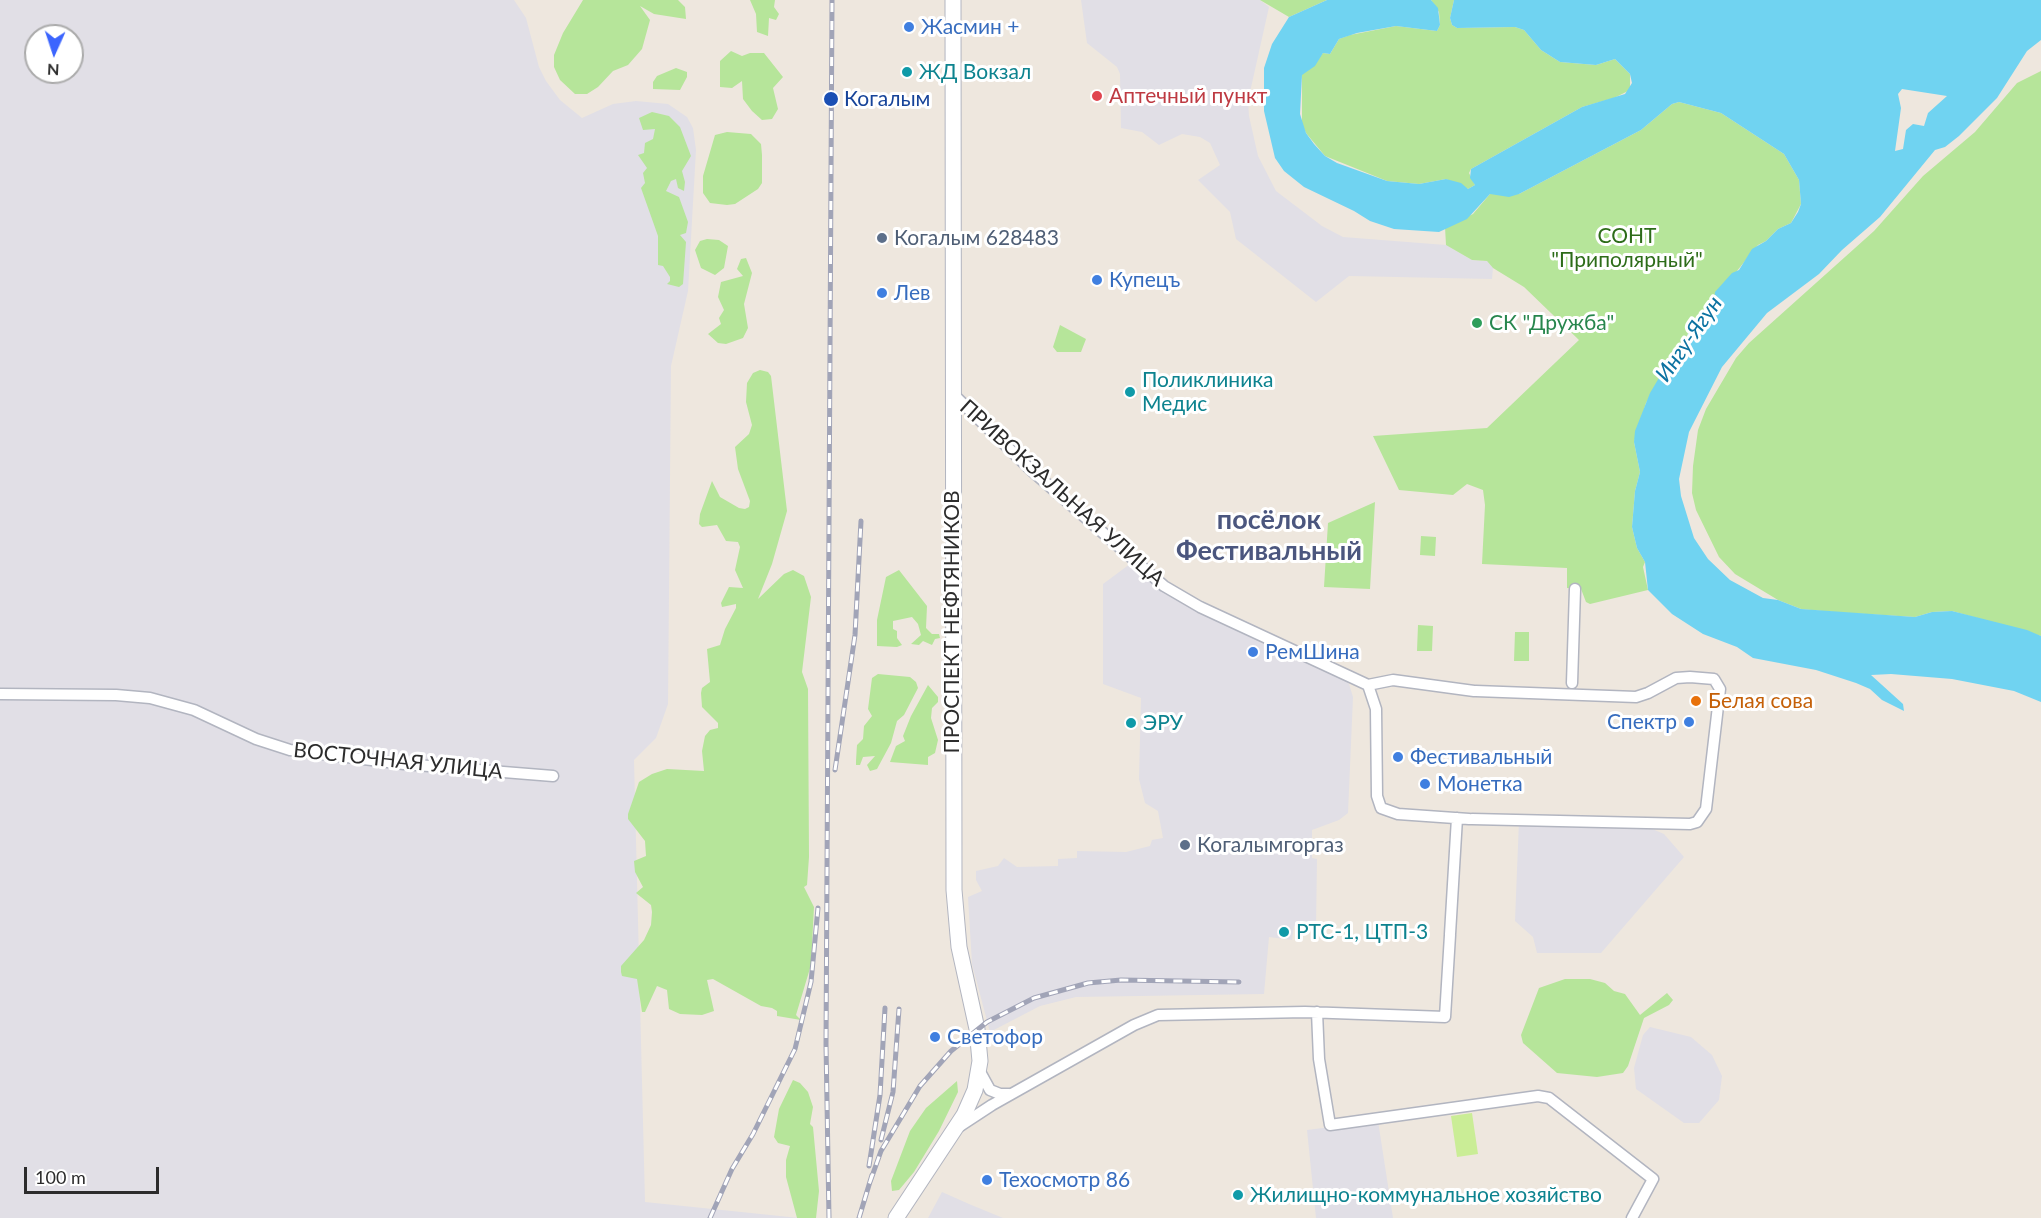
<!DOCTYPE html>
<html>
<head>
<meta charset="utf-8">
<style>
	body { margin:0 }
	#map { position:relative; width:2041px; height:1218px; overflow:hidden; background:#eee7de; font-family:Lato,sans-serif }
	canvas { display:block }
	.north { position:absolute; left:24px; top:24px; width:60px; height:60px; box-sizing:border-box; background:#fff; border:2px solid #ababab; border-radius:50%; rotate:183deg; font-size:16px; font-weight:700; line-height:24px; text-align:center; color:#2c2c2c }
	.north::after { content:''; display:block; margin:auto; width:21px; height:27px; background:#3c65fe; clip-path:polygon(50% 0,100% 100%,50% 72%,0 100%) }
	.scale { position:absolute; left:24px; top:1167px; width:135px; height:27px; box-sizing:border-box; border:3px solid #2c2c2c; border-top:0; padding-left:8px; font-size:18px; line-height:21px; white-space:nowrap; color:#2c2c2c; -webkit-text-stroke:4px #fff; paint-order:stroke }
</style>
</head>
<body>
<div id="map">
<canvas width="2041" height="1218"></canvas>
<div class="north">N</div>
<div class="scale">100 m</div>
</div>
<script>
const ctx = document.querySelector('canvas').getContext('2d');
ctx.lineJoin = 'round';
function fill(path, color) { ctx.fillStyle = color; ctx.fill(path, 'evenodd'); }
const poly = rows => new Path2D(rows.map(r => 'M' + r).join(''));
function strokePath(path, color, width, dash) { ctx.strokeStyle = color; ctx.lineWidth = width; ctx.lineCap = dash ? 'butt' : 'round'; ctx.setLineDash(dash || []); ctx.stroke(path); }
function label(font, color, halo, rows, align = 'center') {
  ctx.font = font + ' Lato,sans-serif'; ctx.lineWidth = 6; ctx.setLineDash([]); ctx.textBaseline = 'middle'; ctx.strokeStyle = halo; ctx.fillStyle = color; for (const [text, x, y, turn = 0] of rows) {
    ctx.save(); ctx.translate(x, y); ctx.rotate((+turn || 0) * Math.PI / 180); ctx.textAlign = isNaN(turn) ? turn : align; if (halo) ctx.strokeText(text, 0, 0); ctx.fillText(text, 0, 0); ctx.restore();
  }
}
const industrial = poly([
	[0,0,514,0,526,18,539,67,546,81,560,100,582,118,613,104,636,101,668,104,687,117,693,128,696,150,688,291,671,366,668,704,656,738,634,760,645,1202,799,1218,0,1218],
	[36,36,72,36,72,72,36,72],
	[1081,0,1260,0,1269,7,1248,101,1249,116,1258,156,1276,191,1322,226,1343,237,1446,245,1472,260,1487,261,1493,268,1492,279,1349,276,1316,302,1236,239,1230,212,1198,180,1220,165,1210,143,1200,137,1182,134,1159,145,1142,132,1121,128,1120,74,1117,67,1087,43],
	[1134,561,1164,586,1337,669,1349,684,1353,697,1348,813,1339,820,1312,830,1312,858,1317,859,1316,928,1294,926,1292,940,1269,937,1264,994,1076,997,1040,1006,990,1032,972,964,968,897,982,891,976,880,976,871,998,866,1004,858,1017,867,1058,866,1058,859,1077,858,1077,851,1126,852,1150,846,1152,840,1163,838,1158,811,1145,803,1139,779,1141,698,1103,684,1103,584],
	[1519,820,1645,826,1664,834,1684,857,1601,953,1537,953,1533,937,1515,921],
	[1650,1027,1691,1037,1712,1055,1722,1076,1719,1100,1699,1123,1684,1123,1636,1089,1634,1068,1643,1035],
	[1378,1121,1393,1218,1316,1218,1307,1130],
	[942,1192,969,1204,1003,1218,928,1218]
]);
const green = poly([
	[583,0,678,0,685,7,686,19,654,14,640,6,650,20,642,49,628,65,613,71,598,87,587,94,575,94,560,80,554,67,554,55,563,33],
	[750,0,775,0,774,7,779,14,776,20,769,18,768,36,757,32,756,14],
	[1260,0,1327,0,1289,17],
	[1431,0,1454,0,1450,18,1452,25,1457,28,1515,27,1524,30,1541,50,1560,62,1596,65,1615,59,1630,74,1630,90,1614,98,1582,107,1471,169,1469,173,1475,185,1468,189,1446,179,1419,184,1387,181,1325,156,1306,133,1302,124,1302,74,1323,53,1330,54,1339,39,1350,35,1396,26,1437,31,1440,25,1439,12],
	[731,51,742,56,750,53,764,53,783,77,773,88,778,109,772,119,762,120,752,111,743,99,742,81,732,88,720,87,720,61],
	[676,68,687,72,687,77,680,90,653,89,653,82,657,76],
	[2041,71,2041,636,1952,611,1932,612,1915,617,1833,612,1801,609,1778,600,1735,574,1719,557,1696,510,1692,493,1693,466,1698,430,1706,409,1736,358,1749,343,1874,231,1923,176,1975,132,2017,83],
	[1679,102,1721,113,1784,154,1799,180,1801,204,1791,223,1778,229,1766,241,1758,245,1702,314,1688,333,1684,346,1669,361,1646,403,1634,442,1640,472,1635,491,1632,527,1637,548,1645,562,1643,567,1648,590,1590,604,1586,602,1581,589,1567,588,1567,568,1482,564,1485,505,1483,490,1467,484,1453,495,1399,490,1373,436,1487,428,1579,340,1524,287,1493,268,1487,261,1472,260,1446,245,1445,227,1473,214,1490,194,1519,194,1641,130,1672,104],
	[652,112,669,116,680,127,691,156,682,171,685,182,684,191,678,188,676,179,671,181,666,191,679,197,688,222,686,233,680,235,686,242,683,284,679,287,667,284,670,281,670,277,663,266,658,265,658,236,641,188,645,183,643,173,647,168,638,155,644,153,645,143,653,139,655,129,643,130,639,118],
	[727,132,751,134,761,144,762,155,762,183,758,189,735,204,727,205,710,203,703,193,703,176,715,135],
	[707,239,719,240,728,246,724,268,715,275,701,268,695,250,700,241],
	[746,258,752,273,744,304,748,328,743,338,726,344,718,343,708,334,721,324,719,318,724,310,718,297,721,282,743,276,737,269,741,259],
	[1060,325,1086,339,1081,352,1057,352,1053,347],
	[760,370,768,372,771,376,787,511,772,564,758,599,784,574,793,570,804,576,811,597,802,672,808,689,809,857,807,885,804,887,814,907,811,965,796,1015,801,1020,777,1016,777,1011,772,1008,761,1006,713,979,707,980,714,1011,702,1015,680,1014,669,1009,667,990,657,986,645,1012,642,1012,637,979,622,976,621,972,621,966,644,940,651,925,652,912,651,905,636,893,643,887,635,872,634,861,646,856,645,841,628,819,628,814,639,782,652,774,667,769,704,771,702,751,705,736,710,730,718,728,718,723,702,707,701,693,702,688,710,682,707,649,720,645,725,629,736,608,736,604,722,607,721,603,729,587,743,588,735,570,740,547,738,542,726,541,717,525,702,527,699,524,700,514,712,481,720,497,739,508,745,509,749,507,750,501,738,469,735,447,749,434,752,425,746,402,747,383,753,373],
	[1375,502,1370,589,1324,587,1328,523],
	[1421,536,1436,537,1435,556,1420,555],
	[899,570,927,606,926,628,932,634,939,634,940,638,935,639,932,645,923,641,919,645,911,644,921,635,918,624,912,617,893,621,893,629,897,631,897,638,902,645,897,647,877,646,877,620,886,577],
	[1418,625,1433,626,1432,651,1417,651],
	[1515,632,1529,632,1529,661,1514,661],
	[878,674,910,677,916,682,918,688,904,715,897,721,891,743,877,769,870,771,867,765,875,756,863,757,860,765,856,765,856,761,857,745,863,739,864,726,872,716,868,709,872,678],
	[928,685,938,697,938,702,932,708,931,718,938,740,935,753,928,757,928,765,890,762,896,746,905,741,903,736,911,716],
	[1565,979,1590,979,1605,983,1614,991,1625,994,1640,1015,1667,993,1673,1000,1669,1005,1644,1018,1628,1066,1623,1073,1597,1077,1557,1073,1523,1043,1521,1035,1539,988],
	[793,1080,800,1083,808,1092,813,1107,810,1124,813,1127,819,1191,816,1218,797,1218,786,1177,786,1160,790,1146,778,1143,774,1137,779,1109],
	[957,1081,958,1092,939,1131,914,1172,899,1190,892,1191,891,1181,910,1131,926,1108]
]);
const pitch = poly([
	[1472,1113,1478,1154,1457,1157,1451,1116]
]);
const water = poly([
	[1327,0,1431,0,1438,8,1440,25,1437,31,1396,26,1357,33,1339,39,1330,54,1323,53,1315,66,1302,75,1300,114,1306,133,1314,144,1325,156,1337,163,1387,181,1419,184,1446,179,1461,183,1468,189,1475,185,1470,178,1471,169,1582,107,1625,94,1632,83,1630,74,1615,59,1596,65,1560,62,1541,50,1524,30,1515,27,1457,28,1452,25,1450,18,1454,0,2041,0,2041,40,2027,51,1997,98,1959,136,1945,147,1935,150,1880,217,1842,250,1819,274,1767,313,1722,367,1689,432,1679,479,1681,496,1694,538,1708,559,1730,580,1763,598,1778,600,1801,609,1915,617,1932,612,1952,611,2027,630,2041,636,2041,702,2014,691,1952,679,1891,674,1871,675,1903,704,1904,711,1882,700,1870,689,1856,683,1816,670,1753,658,1737,647,1703,634,1672,614,1648,590,1645,562,1637,548,1632,527,1635,491,1640,472,1634,442,1635,431,1650,393,1669,361,1684,346,1691,325,1714,300,1715,292,1732,273,1739,270,1752,249,1766,241,1778,229,1791,223,1798,212,1801,204,1799,180,1784,154,1721,113,1679,102,1672,104,1641,130,1519,194,1509,197,1490,194,1467,219,1439,232,1394,229,1370,221,1354,211,1304,187,1284,171,1275,158,1264,111,1264,68,1272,44,1289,17],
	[1902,89,1947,96,1928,113,1924,126,1913,124,1906,130,1903,149,1895,151,1901,108,1898,94]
]);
const minor = poly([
	[952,393,1031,470,1164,586,1200,607,1368,685],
	[1572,683,1575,589],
	[1368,685,1376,709,1377,796,1381,808,1398,814,1469,819],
	[1368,685,1393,680,1474,691],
	[0,694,116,695,150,698,194,710,256,739,290,750,404,764,553,776],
	[1472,819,1690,824,1697,822,1706,809,1720,689,1714,679,1690,677,1676,678,1648,693,1636,697,1476,691],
	[1450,934,1457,818],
	[1317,1012,1319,1059,1330,1125,1538,1096,1549,1098,1653,1179,1632,1218],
	[979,1070,990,1090,1000,1094,1009,1094],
	[960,1126,992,1105,1134,1025,1158,1015,1305,1012,1445,1017,1450,935]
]);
const secondary = poly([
	[896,1218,964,1115,975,1090,980,1061,977,1029,959,947,954,890,953,0]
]);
const rail = poly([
	[835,770,855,635,861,521],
	[881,1140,893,1092,899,1009],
	[869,1166,880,1095,885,1008],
	[870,1182,881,1151,920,1086,951,1051,987,1022,1034,998,1088,983,1121,980,1239,982],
	[710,1218,732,1169,753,1134,795,1049,811,982,818,908],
	[829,1218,826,1044,832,0],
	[859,1218,872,1175]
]);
const markers = [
	[909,27,6,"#3f7fe0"],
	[907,72,6,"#0f9aa8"],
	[1097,96,6,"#e0444e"],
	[831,99,8,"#1a4fb4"],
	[882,238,6,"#5c6f8a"],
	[1097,280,6,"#3f7fe0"],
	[882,293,6,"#3f7fe0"],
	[1477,323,6,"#2e9e5b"],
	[1130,392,6,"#0f9aa8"],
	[1253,652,6,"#3f7fe0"],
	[1696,701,6,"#e8710a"],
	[1689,722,6,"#3f7fe0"],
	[1131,723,6,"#0f9aa8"],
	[1398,757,6,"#3f7fe0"],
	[1425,784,6,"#3f7fe0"],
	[1185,845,6,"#5c6f8a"],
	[1284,932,6,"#0f9aa8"],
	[935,1037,6,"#3f7fe0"],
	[987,1180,6,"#3f7fe0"],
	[1238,1195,6,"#0f9aa8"]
];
const shopNames = [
	["Жасмин +",921,27],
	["Купецъ",1109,280],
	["Лев",894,293],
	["РемШина",1265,652],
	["Спектр",1677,722,"right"],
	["Фестивальный",1410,757],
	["Монетка",1437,784],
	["Светофор",947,1037],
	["Техосмотр 86",999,1180]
];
const cultureNames = [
	["ЖД Вокзал",919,72],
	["Поликлиника",1142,380],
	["Медис",1142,404],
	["ЭРУ",1143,723],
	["РТС-1, ЦТП-3",1296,932],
	["Жилищно-коммунальное хозяйство",1250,1195]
];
const healthNames = [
	["Аптечный пункт",1109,96]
];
const transitNames = [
	["Когалым",844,99]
];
const parkNames = [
	["СОНТ",1627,236],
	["\"Приполярный\"",1627,260]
];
const serviceNames = [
	["Когалым 628483",894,238],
	["Когалымгоргаз",1197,845]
];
const leisureNames = [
	["СК \"Дружба\"",1489,323]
];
const streetNames = [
	["ПРИВОКЗАЛЬНАЯ УЛИЦА",1062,493,42],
	["ПРОСПЕКТ НЕФТЯНИКОВ",952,622,-90],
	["ВОСТОЧНАЯ УЛИЦА",398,761,6]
];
const foodNames = [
	["Белая сова",1708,701]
];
const waterNames = [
	["Ингу-Ягун",1689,339,-55]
];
const districtNames = [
	["посёлок",1269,520],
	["Фестивальный",1269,551]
];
fill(industrial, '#e1dfe6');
fill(green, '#b6e59a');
fill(pitch, '#caed96');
fill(water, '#70d3f1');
strokePath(minor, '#b2b5c0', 13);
strokePath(secondary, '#b2b5c0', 17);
strokePath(minor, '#fff', 10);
strokePath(secondary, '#fff', 15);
strokePath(rail, '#a1a4b7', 5);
strokePath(rail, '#fff', 3, [9]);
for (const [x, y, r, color] of markers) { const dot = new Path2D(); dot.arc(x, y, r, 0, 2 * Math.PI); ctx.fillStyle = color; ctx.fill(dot); strokePath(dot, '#fff', 2); }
label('21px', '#366cbe', '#fff', shopNames, 'left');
label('21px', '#0d838f', '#fff', cultureNames, 'left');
label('21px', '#be3a42', '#fff', healthNames, 'left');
label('21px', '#164399', '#fff', transitNames, 'left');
label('21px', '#2d6c19', '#fff', parkNames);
label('21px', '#4e5e75', '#fff', serviceNames, 'left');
label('21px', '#27864d', '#fff', leisureNames, 'left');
label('21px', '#2c2c2c', '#fff', streetNames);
label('21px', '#c56008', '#fff', foodNames, 'left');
label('italic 22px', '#0b72a1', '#fff', waterNames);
label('bold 27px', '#4b567e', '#fff', districtNames);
</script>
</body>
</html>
